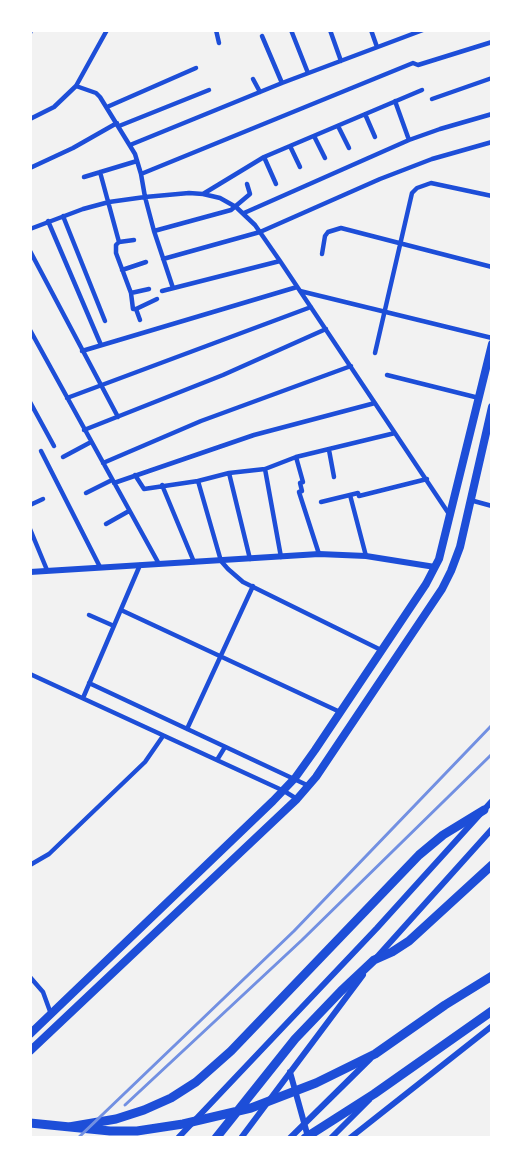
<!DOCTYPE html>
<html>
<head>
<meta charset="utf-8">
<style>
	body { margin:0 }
	#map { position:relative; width:522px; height:1168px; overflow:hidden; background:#f2f2f2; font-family:Montserrat,sans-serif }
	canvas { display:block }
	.frame { position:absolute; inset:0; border:32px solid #fff; pointer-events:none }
</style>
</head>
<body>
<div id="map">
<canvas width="522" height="1168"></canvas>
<div class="frame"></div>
</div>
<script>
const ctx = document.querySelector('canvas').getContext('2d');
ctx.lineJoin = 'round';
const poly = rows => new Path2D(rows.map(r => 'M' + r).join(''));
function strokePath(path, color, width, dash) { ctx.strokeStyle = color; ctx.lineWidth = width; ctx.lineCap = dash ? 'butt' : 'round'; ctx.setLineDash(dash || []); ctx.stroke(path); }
const minor = poly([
	[216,30,219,43],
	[291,30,308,73],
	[330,30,341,61],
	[371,30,377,47],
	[30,33,31,30],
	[262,36,282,83],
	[253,79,260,92],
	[76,86,96,93,100,97,135,154,141,174,145,197,154,231,173,288],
	[432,99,492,78],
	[395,101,409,140],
	[107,107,196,68],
	[365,114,375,137],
	[30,119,54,107,76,86,107,30],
	[119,126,209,90],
	[338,126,349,148],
	[314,136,325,158],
	[130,145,282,83,423,30],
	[290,146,300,167],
	[264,157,276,184],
	[30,168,73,148,117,123],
	[100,172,119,242,116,245,116,253,131,293,133,309,136,309,140,320],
	[141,174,413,63,418,65,492,42],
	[84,177,137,161],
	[203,194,264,157,422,90],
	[244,213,409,140,440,129,492,114],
	[63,216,105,321],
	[48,221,101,345],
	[30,229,83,209,109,202,145,197,189,193,203,194,220,198,236,207,255,225,280,261,449,514],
	[154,231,231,210,250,194,247,184],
	[119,242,134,240],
	[30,251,118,417],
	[322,254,325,236,328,232,341,228,492,267],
	[163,259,260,232,380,179,432,159,492,142],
	[122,270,146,262],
	[162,291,280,261],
	[300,291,492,338],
	[131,293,149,289],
	[136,309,157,299],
	[30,330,159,564],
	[82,351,297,287],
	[375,353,412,193,417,188,431,183,492,196],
	[387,375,479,398],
	[67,398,311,307],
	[30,402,54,446],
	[84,430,223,375,326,329],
	[329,450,334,477],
	[41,451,100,567],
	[63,457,91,442],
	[296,457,303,482,300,483,302,491,299,492,319,554],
	[103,463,201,421,351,366],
	[265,469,281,557],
	[229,473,250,559],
	[135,475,144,489,198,481,229,473,265,469,296,457,395,433],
	[198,481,221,561,228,569,243,582,381,650],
	[114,483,254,435,375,403],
	[162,485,194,562],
	[86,493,112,480],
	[350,495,366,556],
	[470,500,492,506],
	[321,502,358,493,359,496,427,479],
	[30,505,43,499],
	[106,524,129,511],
	[30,529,47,570],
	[121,610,340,712],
	[89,615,114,626],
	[30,674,284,791,297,799],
	[89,683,309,786],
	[83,698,140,565],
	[187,729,253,586],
	[217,760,225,747],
	[30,865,49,854,145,762,163,736],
	[30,977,43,992,51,1014]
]);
const tertiary = poly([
	[30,572,319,554,366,556,435,567],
	[377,957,492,829],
	[290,1072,308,1137],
	[178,1138,377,928,492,801],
	[241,1138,363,975],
	[290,1138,370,1059],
	[331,1138,369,1100],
	[350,1138,492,1026]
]);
const primary = poly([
	[30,1034,273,801,295,778,315,750,426,584,439,559,492,344],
	[30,1051,297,799,316,777,442,589,451,571,460,547,492,407]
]);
const motorway = poly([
	[30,1123,110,1131,137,1131,183,1124,251,1108,316,1083,375,1054,445,1005,492,976],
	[69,1127,116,1119,144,1110,171,1098,196,1082,231,1051,419,855,443,835,484,810],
	[216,1138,295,1039,341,991,374,960,392,952,409,941,492,865],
	[305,1138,374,1094,492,1011]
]);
const rail = poly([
	[125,1105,302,940,492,754],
	[78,1138,294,931,492,725]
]);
strokePath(minor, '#1d4ed8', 4.5);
strokePath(tertiary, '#1d4ed8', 6);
strokePath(primary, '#1d4ed8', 8);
strokePath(motorway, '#1d4ed8', 9);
strokePath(rail, '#7290e2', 3);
</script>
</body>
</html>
